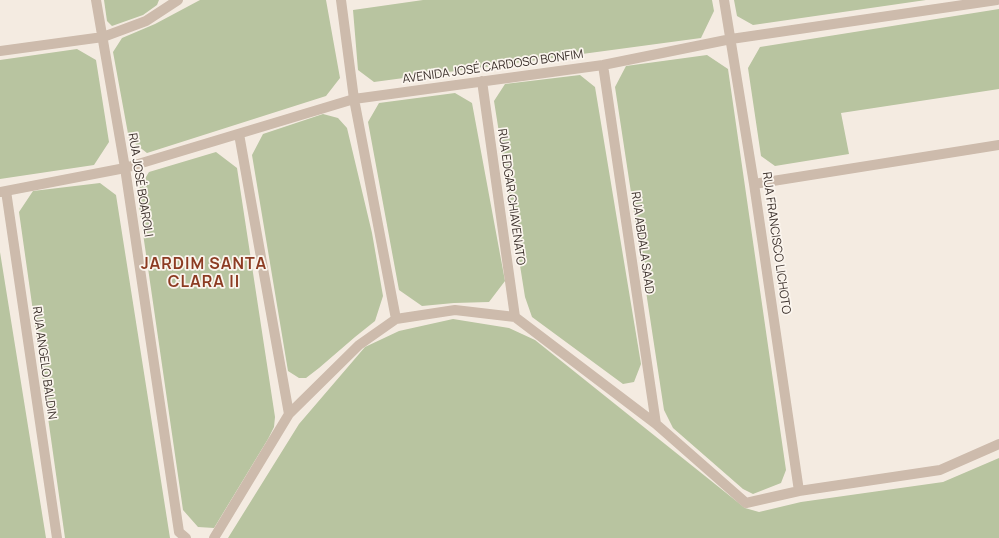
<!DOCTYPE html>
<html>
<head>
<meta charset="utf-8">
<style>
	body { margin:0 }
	canvas { display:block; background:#f4ebe1 }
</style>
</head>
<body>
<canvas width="999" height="538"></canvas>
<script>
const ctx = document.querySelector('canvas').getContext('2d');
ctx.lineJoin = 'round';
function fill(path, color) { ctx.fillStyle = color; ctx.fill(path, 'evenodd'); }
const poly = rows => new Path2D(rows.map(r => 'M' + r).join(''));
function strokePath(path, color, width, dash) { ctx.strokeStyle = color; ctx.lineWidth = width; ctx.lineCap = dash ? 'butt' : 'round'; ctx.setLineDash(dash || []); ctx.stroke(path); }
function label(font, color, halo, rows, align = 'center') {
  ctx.font = font + ' Manrope,sans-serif'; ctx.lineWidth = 3.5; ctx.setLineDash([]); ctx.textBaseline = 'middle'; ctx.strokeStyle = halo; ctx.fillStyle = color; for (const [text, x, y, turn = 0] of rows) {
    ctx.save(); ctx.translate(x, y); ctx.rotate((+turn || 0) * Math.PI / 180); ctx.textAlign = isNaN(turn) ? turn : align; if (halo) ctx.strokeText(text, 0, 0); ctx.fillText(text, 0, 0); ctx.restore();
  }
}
const green = poly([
	[104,0,159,0,157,5,143,15,112,26,107,21],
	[200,0,326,0,340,78,326,96,147,153,129,139,113,52,122,38,155,24],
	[423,0,712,0,714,11,701,38,374,82,358,70,353,10],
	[734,0,926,0,753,25,737,16],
	[999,9,999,89,841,113,849,154,775,166,761,156,748,68,760,47],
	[77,49,96,60,109,142,94,165,0,179,0,60],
	[707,55,728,69,786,470,781,483,753,494,743,489,673,428,664,410,615,87,626,66],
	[580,75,595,87,641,364,634,382,623,384,532,317,525,297,494,101,505,84],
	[455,93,472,103,505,281,489,302,454,303,422,306,399,290,368,122,379,103],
	[323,114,338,118,347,128,372,233,383,296,375,321,355,337,319,368,306,378,299,378,288,371,252,155,263,134],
	[216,152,237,168,275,417,274,427,268,439,214,528,198,527,183,510,137,192,149,172],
	[100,183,116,195,170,538,65,538,19,212,33,191],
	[0,252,46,538,0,538],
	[453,319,509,328,535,340,745,508,759,512,801,502,943,482,999,458,999,538,228,538,299,424,365,347,399,331]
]);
const minor = poly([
	[96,0,125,168,179,532,186,538],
	[341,0,354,99,396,319],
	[724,0,754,184,799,491],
	[0,51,103,37,146,21,178,0],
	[603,65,656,424],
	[482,81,515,317],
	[239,134,289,414],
	[754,184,999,145],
	[6,191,57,538],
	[0,192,125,168,354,99,603,65,731,39,997,0],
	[214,538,289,414,359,345,396,319,455,310,515,317,656,424,746,503,799,491,940,470,999,444]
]);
const streetNames = [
	["AVENIDA JOSÉ CARDOSO BONFIM",493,67,-8],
	["RUA JOSÉ BOAROLI",140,185,81],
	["RUA EDGAR CHIAVENATO",511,197,82],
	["RUA ABDALA SAAD",642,243,82],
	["RUA FRANCISCO LICHOTO",776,243,82],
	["RUA ANGELO BALDIN",44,363,82]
];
const districtNames = [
	["JARDIM SANTA",204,265],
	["CLARA II",204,283]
];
fill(green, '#b8c4a0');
strokePath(minor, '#cdbbac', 10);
label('12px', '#3b302b', '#fbf5ee', streetNames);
ctx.letterSpacing = '1px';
label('bold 16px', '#8c3b22', '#fbf5ee', districtNames);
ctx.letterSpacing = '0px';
</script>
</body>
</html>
